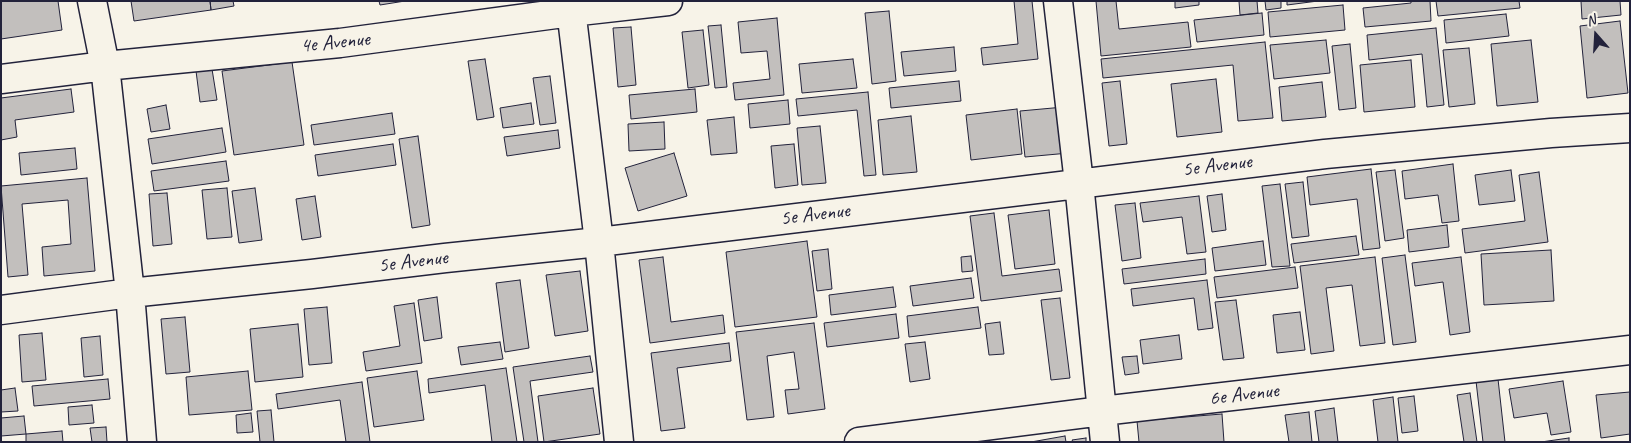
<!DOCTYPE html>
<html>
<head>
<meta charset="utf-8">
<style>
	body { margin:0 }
	#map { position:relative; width:1631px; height:443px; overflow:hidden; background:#f7f3e8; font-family:Caveat,sans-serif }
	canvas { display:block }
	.frame { position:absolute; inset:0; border:2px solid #22223b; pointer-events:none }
	.north { position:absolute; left:1571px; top:10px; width:50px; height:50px; -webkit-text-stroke:4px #f7f3e8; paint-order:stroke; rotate:341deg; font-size:14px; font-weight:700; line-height:20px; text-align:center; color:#22223b }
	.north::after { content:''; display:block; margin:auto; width:18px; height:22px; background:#22223b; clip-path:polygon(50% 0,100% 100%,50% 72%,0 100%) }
</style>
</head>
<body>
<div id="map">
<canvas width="1631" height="443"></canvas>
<div class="frame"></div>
<div class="north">N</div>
</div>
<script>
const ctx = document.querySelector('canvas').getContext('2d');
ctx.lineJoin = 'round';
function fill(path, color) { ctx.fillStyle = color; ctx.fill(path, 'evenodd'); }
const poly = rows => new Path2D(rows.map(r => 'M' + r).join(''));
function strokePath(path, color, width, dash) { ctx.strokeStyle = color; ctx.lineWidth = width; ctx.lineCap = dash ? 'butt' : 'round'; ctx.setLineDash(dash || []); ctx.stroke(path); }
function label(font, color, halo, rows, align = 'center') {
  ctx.font = font + ' Caveat,sans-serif'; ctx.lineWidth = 4; ctx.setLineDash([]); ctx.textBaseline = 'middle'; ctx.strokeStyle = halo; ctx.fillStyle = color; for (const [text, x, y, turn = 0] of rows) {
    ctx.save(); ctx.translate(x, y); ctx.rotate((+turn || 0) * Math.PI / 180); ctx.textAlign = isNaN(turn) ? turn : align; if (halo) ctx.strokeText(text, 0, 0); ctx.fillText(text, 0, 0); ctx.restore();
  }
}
const building = poly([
	[1,1,58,1,62,30,1,39,1,1],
	[131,1,210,1,211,10,134,21,131,1],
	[210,1,233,1,234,6,211,10,210,1],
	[379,1,405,1,380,5,379,1],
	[1014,1,1032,1,1038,59,983,65,981,48,1018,44,1014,1],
	[1096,1,1116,1,1119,29,1188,22,1191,47,1101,56,1096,1],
	[1175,1,1199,1,1199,5,1175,8,1175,1],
	[1239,1,1257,1,1258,13,1240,15,1239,1],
	[1265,1,1281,1,1281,8,1266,10,1265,1],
	[1287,1,1318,1,1287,5,1287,1],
	[1411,1,1430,1,1431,21,1365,27,1363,8,1411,3,1411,1],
	[1436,1,1519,1,1520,8,1438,16,1436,1],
	[1581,1,1620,1,1621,15,1582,19,1581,1],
	[1343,5,1345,30,1270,37,1268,12,1343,5],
	[889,11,896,81,872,84,865,13,889,11],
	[1262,13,1264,35,1197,42,1194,20,1262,13],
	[1506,14,1509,36,1446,43,1444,20,1506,14],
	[777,18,784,95,735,100,733,83,770,79,767,51,741,53,738,22,777,18],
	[1620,21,1628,93,1587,98,1580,26,1620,21],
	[721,25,727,87,715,88,708,26,721,25],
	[631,27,636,85,618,87,613,28,631,27],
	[1436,28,1444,105,1427,107,1422,54,1369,60,1367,35,1436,28],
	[703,30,709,85,688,88,682,32,703,30],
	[1326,40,1330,73,1274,79,1270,45,1326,40],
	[1531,40,1538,102,1497,106,1491,44,1531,40],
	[1265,42,1273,118,1238,121,1233,65,1103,78,1101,59,1265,42],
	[1350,44,1356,108,1339,110,1332,46,1350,44],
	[954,47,956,71,904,76,901,52,954,47],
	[1469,48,1475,104,1449,107,1443,50,1469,48],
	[485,59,494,117,477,120,468,61,485,59],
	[853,59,857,88,802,93,799,64,853,59],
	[1411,60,1415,107,1364,112,1360,65,1411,60],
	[292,62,304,145,234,155,222,71,292,62],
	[212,69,217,100,200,102,196,71,212,69],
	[550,76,556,123,540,125,533,78,550,76],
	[1216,79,1222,132,1177,137,1171,84,1216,79],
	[959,81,961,101,891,108,889,88,959,81],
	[1120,81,1127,144,1109,146,1102,83,1120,81],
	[1322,82,1326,117,1282,121,1279,87,1322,82],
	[71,89,74,112,15,120,17,137,1,140,1,98,71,89],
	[695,89,697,112,631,119,629,95,695,89],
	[868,92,876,175,864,176,857,110,798,116,796,99,868,92],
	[788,100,790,124,750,128,748,104,788,100],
	[531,103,534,124,503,128,500,108,531,103],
	[166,105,170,129,151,132,147,109,166,105],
	[1064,107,1069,153,1025,157,1020,111,1064,107],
	[1017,109,1022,154,971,160,966,115,1017,109],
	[392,113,395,134,314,145,311,125,392,113],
	[911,116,917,172,883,175,878,120,911,116],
	[734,117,737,153,711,155,707,120,734,117],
	[664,122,665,149,629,151,628,124,664,122],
	[820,126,826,183,802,185,797,128,820,126],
	[222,128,226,152,152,164,148,139,222,128],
	[558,130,560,148,507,156,504,137,558,130],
	[418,136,430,225,412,228,399,139,418,136],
	[393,144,396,165,318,176,315,155,393,144],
	[794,144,798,185,775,188,771,146,794,144],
	[75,148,77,169,21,175,19,153,75,148],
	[674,153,687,196,638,211,625,168,674,153],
	[226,161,229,181,154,191,151,171,226,161],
	[1453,164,1459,221,1442,223,1438,195,1405,199,1402,171,1453,164],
	[1371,169,1380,248,1363,250,1357,199,1310,205,1307,177,1371,169],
	[1395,170,1404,238,1385,241,1376,172,1395,170],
	[1511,170,1515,201,1479,205,1475,175,1511,170],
	[1539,172,1548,242,1465,253,1462,229,1525,221,1519,175,1539,172],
	[87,178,95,271,44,276,42,247,71,244,68,200,22,204,28,275,8,277,1,186,87,178],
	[1303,182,1309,236,1292,238,1285,184,1303,182],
	[1280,184,1290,266,1272,267,1262,186,1280,184],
	[227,188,232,237,207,239,202,190,227,188],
	[255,188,262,240,239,243,232,191,255,188],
	[167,193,172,244,153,246,149,194,167,193],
	[1222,194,1226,230,1212,232,1207,196,1222,194],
	[315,196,321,237,302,240,296,199,315,196],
	[1199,196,1206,252,1187,254,1182,217,1143,222,1140,203,1199,196],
	[1135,203,1141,258,1122,261,1115,205,1135,203],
	[1049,210,1055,264,1015,269,1008,215,1049,210],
	[994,213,1002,276,1059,269,1062,291,981,301,970,216,994,213],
	[1447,225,1449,247,1409,252,1407,230,1447,225],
	[1356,236,1359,255,1294,263,1291,244,1356,236],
	[807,241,817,317,735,327,726,252,807,241],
	[1263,241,1266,265,1215,271,1212,248,1263,241],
	[828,249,832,289,817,291,812,251,828,249],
	[1551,250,1554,301,1484,305,1481,254,1551,250],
	[1405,255,1416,342,1393,345,1382,258,1405,255],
	[971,256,973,271,962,272,961,257,971,256],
	[663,257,671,322,723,315,725,333,650,343,639,260,663,257],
	[1375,257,1385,343,1360,346,1352,285,1326,288,1334,351,1311,354,1300,266,1375,257],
	[1461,257,1470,332,1450,335,1443,282,1415,286,1412,263,1461,257],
	[1205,259,1206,274,1124,284,1122,269,1205,259],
	[1295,267,1298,288,1217,298,1214,277,1295,267],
	[580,271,588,331,555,336,546,275,580,271],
	[971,278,974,298,913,306,910,286,971,278],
	[520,280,529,348,505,352,496,283,520,280],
	[1207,280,1213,328,1198,330,1194,298,1133,306,1131,289,1207,280],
	[893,287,896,307,831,315,829,295,893,287],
	[437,297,442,338,424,341,418,300,437,297],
	[1060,298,1070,378,1051,380,1041,300,1060,298],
	[1236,300,1244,358,1223,360,1215,302,1236,300],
	[414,303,422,363,366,371,363,352,400,346,394,306,414,303],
	[327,307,332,363,309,365,304,309,327,307],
	[978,307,981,328,909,337,907,316,978,307],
	[1300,312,1305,350,1277,353,1273,315,1300,312],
	[896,314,899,338,827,347,824,323,896,314],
	[185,317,190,372,166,374,161,319,185,317],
	[1000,322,1004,354,989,355,985,324,1000,322],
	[814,323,825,409,788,414,785,390,799,389,794,352,767,356,774,417,747,420,736,332,814,323],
	[298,324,303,377,255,382,250,329,298,324],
	[42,333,46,380,22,382,19,335,42,333],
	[1179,335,1182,359,1143,364,1140,340,1179,335],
	[100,336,103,375,84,377,81,338,100,336],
	[500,342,503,359,461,365,458,347,500,342],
	[925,342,930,379,910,382,905,344,925,342],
	[729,343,731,361,677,368,685,428,661,431,651,353,729,343],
	[590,356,593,372,530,381,538,442,524,442,513,367,590,356],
	[1137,356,1139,373,1125,375,1122,357,1137,356],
	[506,368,517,442,492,442,485,385,429,393,428,379,506,368],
	[248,371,252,410,189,415,186,377,248,371],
	[417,371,424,420,374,427,367,378,417,371],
	[108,379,110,399,34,406,32,386,108,379],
	[1498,379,1505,442,1483,442,1476,381,1498,379],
	[1563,381,1571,432,1551,435,1547,413,1514,418,1509,389,1563,381],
	[362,382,370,442,346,442,340,400,278,409,276,394,362,382],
	[15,388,18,411,1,412,1,390,15,388],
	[593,388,600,434,544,442,538,396,593,388],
	[1630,392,1630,434,1601,438,1596,395,1630,392],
	[1470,393,1477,442,1464,442,1457,395,1470,393],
	[1414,396,1418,431,1402,433,1398,398,1414,396],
	[1393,397,1398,442,1378,442,1373,400,1393,397],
	[92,405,94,423,69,425,68,407,92,405],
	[1334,408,1338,442,1319,442,1315,411,1334,408],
	[271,410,274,442,260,442,257,411,271,410],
	[1309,412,1312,442,1289,442,1285,415,1309,412],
	[251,413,253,432,237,433,236,415,251,413],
	[1222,414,1224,442,1139,442,1137,421,1222,414],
	[24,416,26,434,1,436,1,418,24,416],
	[106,427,107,442,92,442,90,428,106,427],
	[62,431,63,442,26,442,26,434,62,431],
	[1065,436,1066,442,1031,442,1065,436],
	[1086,438,1086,442,1073,442,1072,440,1086,438],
	[1569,438,1569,442,1541,442,1569,438]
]);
const minor = poly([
	[92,1,105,66,130,293,142,442],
	[570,1,599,242,619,442],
	[1058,1,1079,183,1105,442],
	[1,79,105,66,340,43,571,12,668,1],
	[1,310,130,293,312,274,445,258,599,242,1325,154,1551,133,1630,128],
	[859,442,1102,411,1630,350]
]);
const streetNames = [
	["4e Avenue",335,43,-6],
	["5e Avenue",1217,166,-7],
	["5e Avenue",815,215,-7],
	["5e Avenue",413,262,-7],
	["6e Avenue",1244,395,-7]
];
fill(building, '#c2bfbd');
strokePath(building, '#22223b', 1);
strokePath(minor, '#22223b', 31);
strokePath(minor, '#f7f3e8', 28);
label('21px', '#22223b', '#f7f3e8', streetNames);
</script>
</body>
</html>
